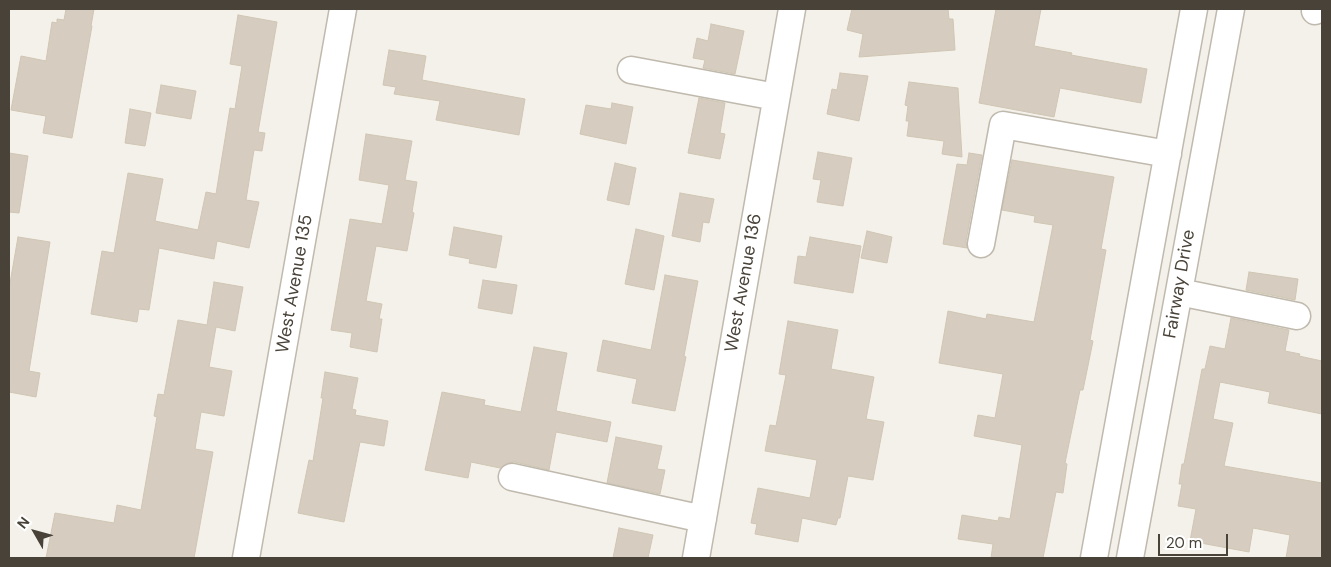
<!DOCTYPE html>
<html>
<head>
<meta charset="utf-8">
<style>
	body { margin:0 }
	#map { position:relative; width:1331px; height:567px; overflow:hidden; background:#f4f1ea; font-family:"DM Sans",sans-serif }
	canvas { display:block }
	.frame { position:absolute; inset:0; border:10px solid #484238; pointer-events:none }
	.north { position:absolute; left:10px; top:507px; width:50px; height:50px; -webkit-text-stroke:4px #fff; paint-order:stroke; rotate:308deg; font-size:14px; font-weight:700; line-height:20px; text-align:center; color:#484238 }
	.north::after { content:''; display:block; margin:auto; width:18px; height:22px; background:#484238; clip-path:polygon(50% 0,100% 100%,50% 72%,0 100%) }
	.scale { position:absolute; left:1158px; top:534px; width:70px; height:22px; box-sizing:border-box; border:2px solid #484238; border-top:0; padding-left:6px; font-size:15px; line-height:18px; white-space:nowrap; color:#484238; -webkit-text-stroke:4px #fff; paint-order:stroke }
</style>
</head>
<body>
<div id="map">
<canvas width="1331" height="567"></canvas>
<div class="frame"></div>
<div class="north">N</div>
<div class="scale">20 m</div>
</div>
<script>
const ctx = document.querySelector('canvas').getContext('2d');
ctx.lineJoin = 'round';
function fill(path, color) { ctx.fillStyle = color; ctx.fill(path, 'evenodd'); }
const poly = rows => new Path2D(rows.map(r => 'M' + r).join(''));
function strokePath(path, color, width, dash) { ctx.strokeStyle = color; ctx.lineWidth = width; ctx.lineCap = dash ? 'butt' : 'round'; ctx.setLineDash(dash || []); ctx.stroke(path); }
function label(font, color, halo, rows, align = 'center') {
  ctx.font = font + ' "DM Sans",sans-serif'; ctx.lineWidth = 4; ctx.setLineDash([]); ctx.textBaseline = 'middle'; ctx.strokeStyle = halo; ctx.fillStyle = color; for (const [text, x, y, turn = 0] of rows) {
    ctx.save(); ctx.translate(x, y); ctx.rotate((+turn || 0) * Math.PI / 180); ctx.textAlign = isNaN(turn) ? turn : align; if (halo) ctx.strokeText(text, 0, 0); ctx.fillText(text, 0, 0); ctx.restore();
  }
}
const building = poly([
	[66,9,94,9,91,26,92,26,72,138,43,133,46,116,11,110,21,56,46,61,52,22,57,23,57,19,64,20,66,9],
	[852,9,948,9,949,19,953,19,955,50,859,57,863,34,847,30,852,9],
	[996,9,1041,9,1034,46,1072,53,1071,55,1147,69,1141,103,1060,88,1054,117,979,103,996,9],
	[238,15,277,22,258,132,265,133,262,151,254,150,246,200,259,202,249,248,217,241,214,259,159,248,149,310,139,309,137,322,91,314,102,251,114,253,128,173,163,179,155,221,198,230,206,192,216,194,230,108,235,109,242,66,230,64,238,15],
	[711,24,744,31,735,74,703,68,705,60,693,58,697,38,708,41,711,24],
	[389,50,426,56,422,80,525,99,519,135,436,120,440,101,394,94,396,87,383,85,389,50],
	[840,73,868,76,859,121,827,114,832,89,837,90,840,73],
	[909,82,958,88,962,157,942,154,944,141,907,136,909,121,906,121,908,106,905,105,909,82],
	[161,85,196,91,191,119,156,113,161,85],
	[699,98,725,103,720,133,725,134,720,159,688,153,699,98],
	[612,103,633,107,626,144,580,134,586,105,611,109,612,103],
	[130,109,151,113,145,146,125,143,130,109],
	[366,134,412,141,405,180,417,182,412,212,414,213,407,251,376,246,366,301,382,304,379,319,382,319,377,352,350,347,352,333,331,330,350,219,382,224,389,185,359,180,366,134],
	[818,152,852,158,843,206,817,202,821,180,813,179,818,152],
	[9,153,28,156,19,213,9,212,9,153],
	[969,153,982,155,966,241,967,248,943,244,957,164,967,165,969,153],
	[1012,160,1114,177,1101,249,1106,250,1090,340,1093,341,1083,390,1080,390,1065,463,1067,464,1063,493,1056,492,1043,558,991,558,993,544,958,539,962,515,998,521,999,517,1010,519,1022,445,974,436,978,415,995,418,1003,374,939,363,948,311,986,319,987,314,1034,322,1053,225,1034,222,1035,216,1002,210,1012,160],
	[615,163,636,168,629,205,607,200,615,163],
	[680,193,714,199,709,223,703,222,700,242,672,236,680,193],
	[454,227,502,236,496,268,469,263,470,259,449,255,454,227],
	[636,229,664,236,654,290,625,284,636,229],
	[867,231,892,237,887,263,861,258,867,231],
	[18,237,50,242,29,371,40,373,36,397,9,392,9,289,18,237],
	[810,237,861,246,853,293,794,283,798,256,806,257,810,237],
	[1249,272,1298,279,1295,300,1246,290,1249,272],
	[665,275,698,281,684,356,686,357,675,411,632,403,637,379,597,371,603,340,651,350,665,275],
	[483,280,517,285,512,314,478,308,483,280],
	[214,282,243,287,235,331,216,327,209,367,232,371,224,416,201,412,195,449,213,452,194,558,46,558,55,513,114,523,117,505,141,510,157,417,154,416,158,394,164,395,178,320,207,325,214,282],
	[1231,318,1289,330,1285,351,1300,354,1299,356,1322,361,1322,414,1268,403,1270,392,1220,382,1213,419,1233,423,1224,466,1322,483,1322,558,1286,558,1290,535,1253,528,1249,552,1190,541,1196,509,1178,506,1182,484,1179,484,1182,464,1184,464,1202,369,1205,369,1210,346,1225,349,1231,318],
	[788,321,838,330,831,369,874,377,866,419,884,422,873,480,848,476,840,518,838,518,836,525,802,518,798,542,755,534,757,524,751,523,758,488,810,498,817,460,765,451,770,425,776,426,786,375,779,374,788,321],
	[534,347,567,353,556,411,611,422,607,442,556,432,549,470,515,462,507,463,500,468,471,462,468,478,425,470,442,392,485,400,484,405,521,412,534,347],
	[325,372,358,378,352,409,356,410,355,415,388,421,384,446,360,442,344,522,298,513,309,460,313,461,323,398,321,398,325,372],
	[616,437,662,446,657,469,665,470,660,494,607,483,616,437],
	[619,528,653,535,648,558,613,558,619,528]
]);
const minor = poly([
	[1315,11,1316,9],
	[631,70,776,97],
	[981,244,1003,125,1168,154],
	[1179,292,1297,316],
	[512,477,703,519],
	[246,558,343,9],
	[696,558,792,9],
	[1094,558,1194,9],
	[1130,558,1231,9]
]);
const streetNames = [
	["West Avenue 136",744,283,-80],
	["West Avenue 135",295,284,-80],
	["Fairway Drive",1180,284,-80]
];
fill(building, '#d6cdc0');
strokePath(building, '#d0c5b3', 1);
strokePath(minor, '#c0b9ad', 29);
strokePath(minor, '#fff', 26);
label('18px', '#484238', '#fff', streetNames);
</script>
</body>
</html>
